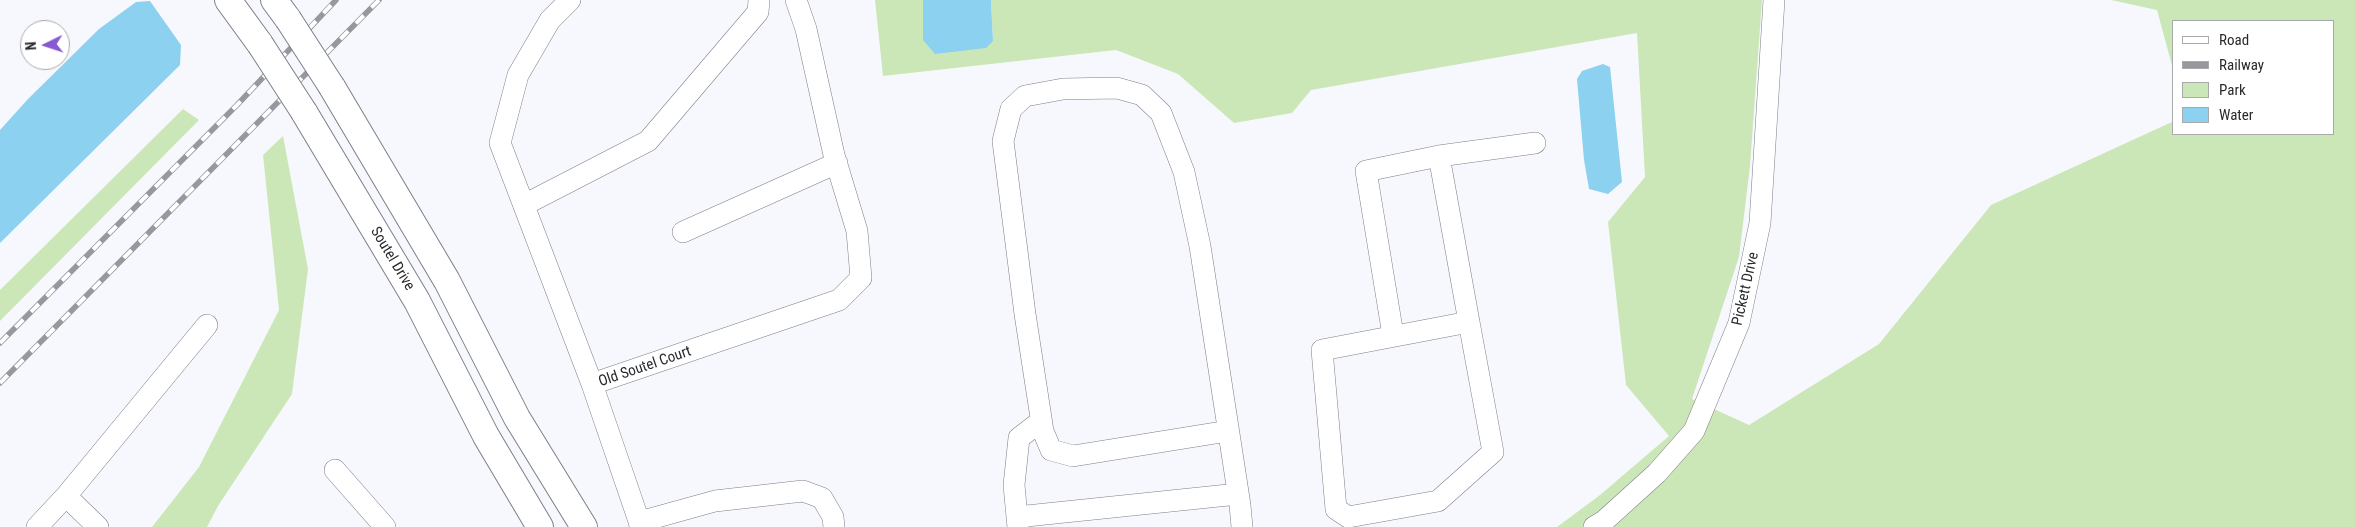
<!DOCTYPE html>
<html>
<head>
<meta charset="utf-8">
<style>
	body { margin:0 }
	#map { position:relative; width:2355px; height:527px; overflow:hidden; background:#f7f8fe; font-family:"Roboto Condensed",sans-serif }
	canvas { display:block }
	.legend { position:absolute; left:2172px; top:20px; width:162px; height:115px; box-sizing:border-box; background:#fff; border:1px solid #a9aaab; margin:0; padding:6px 9px; list-style:none; font-size:15px; color:#292a2e }
	.legend li { display:flex; align-items:center; gap:10px; height:25px }
	.legend b { width:25px; border:1px solid #a9aaab }
	.north { position:absolute; left:20px; top:20px; width:50px; height:50px; box-sizing:border-box; background:#fff; border:1px solid #a9aaab; border-radius:50%; rotate:266deg; font-size:14px; font-weight:700; line-height:20px; text-align:center; color:#292a2e }
	.north::after { content:''; display:block; margin:auto; width:18px; height:22px; background:#875ad3; clip-path:polygon(50% 0,100% 100%,50% 72%,0 100%) }
</style>
</head>
<body>
<div id="map">
<canvas width="2355" height="527"></canvas>
<ul class="legend">
<li><b style="height:6px;background:#fff"></b>Road</li>
<li><b style="height:6px;background:#97989d"></b>Railway</li>
<li><b style="height:14px;background:#cce7b7"></b>Park</li>
<li><b style="height:14px;background:#8cd1f0"></b>Water</li>
</ul>
<div class="north">N</div>
</div>
<script>
const ctx = document.querySelector('canvas').getContext('2d');
ctx.lineJoin = 'round';
function fill(path, color) { ctx.fillStyle = color; ctx.fill(path, 'evenodd'); }
const poly = rows => new Path2D(rows.map(r => 'M' + r).join(''));
function strokePath(path, color, width, dash) { ctx.strokeStyle = color; ctx.lineWidth = width; ctx.lineCap = dash ? 'butt' : 'round'; ctx.setLineDash(dash || []); ctx.stroke(path); }
function label(font, color, halo, rows, align = 'center') {
  ctx.font = font + ' "Roboto Condensed",sans-serif'; ctx.lineWidth = 5; ctx.setLineDash([]); ctx.textBaseline = 'middle'; ctx.strokeStyle = halo; ctx.fillStyle = color; for (const [text, x, y, turn = 0] of rows) {
    ctx.save(); ctx.translate(x, y); ctx.rotate((+turn || 0) * Math.PI / 180); ctx.textAlign = isNaN(turn) ? turn : align; if (halo) ctx.strokeText(text, 0, 0); ctx.fillText(text, 0, 0); ctx.restore();
  }
}
const green = poly([
	[875,0,923,0,923,40,993,41,991,0,1762,0,1750,166,1739,257,1692,399,1749,425,1879,344,1991,205,2174,121,2174,134,2334,134,2334,21,2174,21,2174,73,2157,10,2111,0,2355,0,2355,527,1557,527,1600,495,1669,436,1626,385,1608,222,1645,177,1637,33,1311,90,1292,113,1234,123,1178,74,1116,50,883,76],
	[183,109,199,120,0,321,0,290],
	[283,136,308,269,292,394,218,506,207,527,152,527,199,467,279,310,263,155]
]);
const water = poly([
	[923,0,991,0,993,41,986,48,935,54,923,40],
	[150,1,181,45,180,65,0,243,0,130,28,99,99,29,136,2],
	[1603,64,1610,67,1622,182,1608,194,1589,189,1584,160,1577,79,1582,71]
]);
const minor = poly([
	[570,0,550,20,518,75,500,143,592,384],
	[524,205,648,141,758,12,759,0],
	[683,232,837,163],
	[1469,322,1493,452,1438,501,1348,517,1336,509,1322,350,1469,322],
	[1469,322,1439,156,1535,143],
	[1393,335,1366,171,1439,156],
	[1228,431,1073,456,1051,450,1043,431,1025,314,1003,141,1011,109,1025,96,1063,89,1117,88,1142,95,1161,113,1184,172,1200,246,1240,505,1242,527],
	[335,470,385,527],
	[66,496,207,325],
	[1017,517,1014,485,1019,438,1041,421],
	[639,522,715,501,803,491,822,498,833,517,834,527],
	[37,527,66,496,98,527],
	[641,527,592,384,839,300,861,278,857,231,834,155,806,29,796,0],
	[1018,527,1017,517,1238,494],
	[1594,527,1604,521,1657,473,1694,431,1739,323,1760,223,1774,0]
]);
const major = poly([
	[228,0,260,44],
	[274,0,288,19],
	[332,87,447,281,517,418,584,527],
	[304,112,417,301,486,436,540,527]
]);
const rail = poly([
	[0,343,237,105,336,0],
	[0,383,379,0]
]);
const majorBridge = poly([
	[288,19,332,87],
	[260,44,304,112]
]);
const streetNames = [
	["Soutel Drive",392,259,59],
	["Pickett Drive",1746,289,-77],
	["Old Soutel Court",645,367,-19]
];
fill(green, '#cce7b7');
fill(water, '#8cd1f0');
strokePath(minor, '#7d7f88', 22);
strokePath(major, '#7d7f88', 28);
strokePath(minor, '#fff', 21);
strokePath(major, '#fff', 26);
strokePath(rail, '#97989d', 5.5);
strokePath(rail, '#fff', 4, [11]);
strokePath(majorBridge, '#7d7f88', 28, []);
strokePath(majorBridge, '#fff', 26);
label('15px', '#292a2e', '#fff', streetNames);
</script>
</body>
</html>
